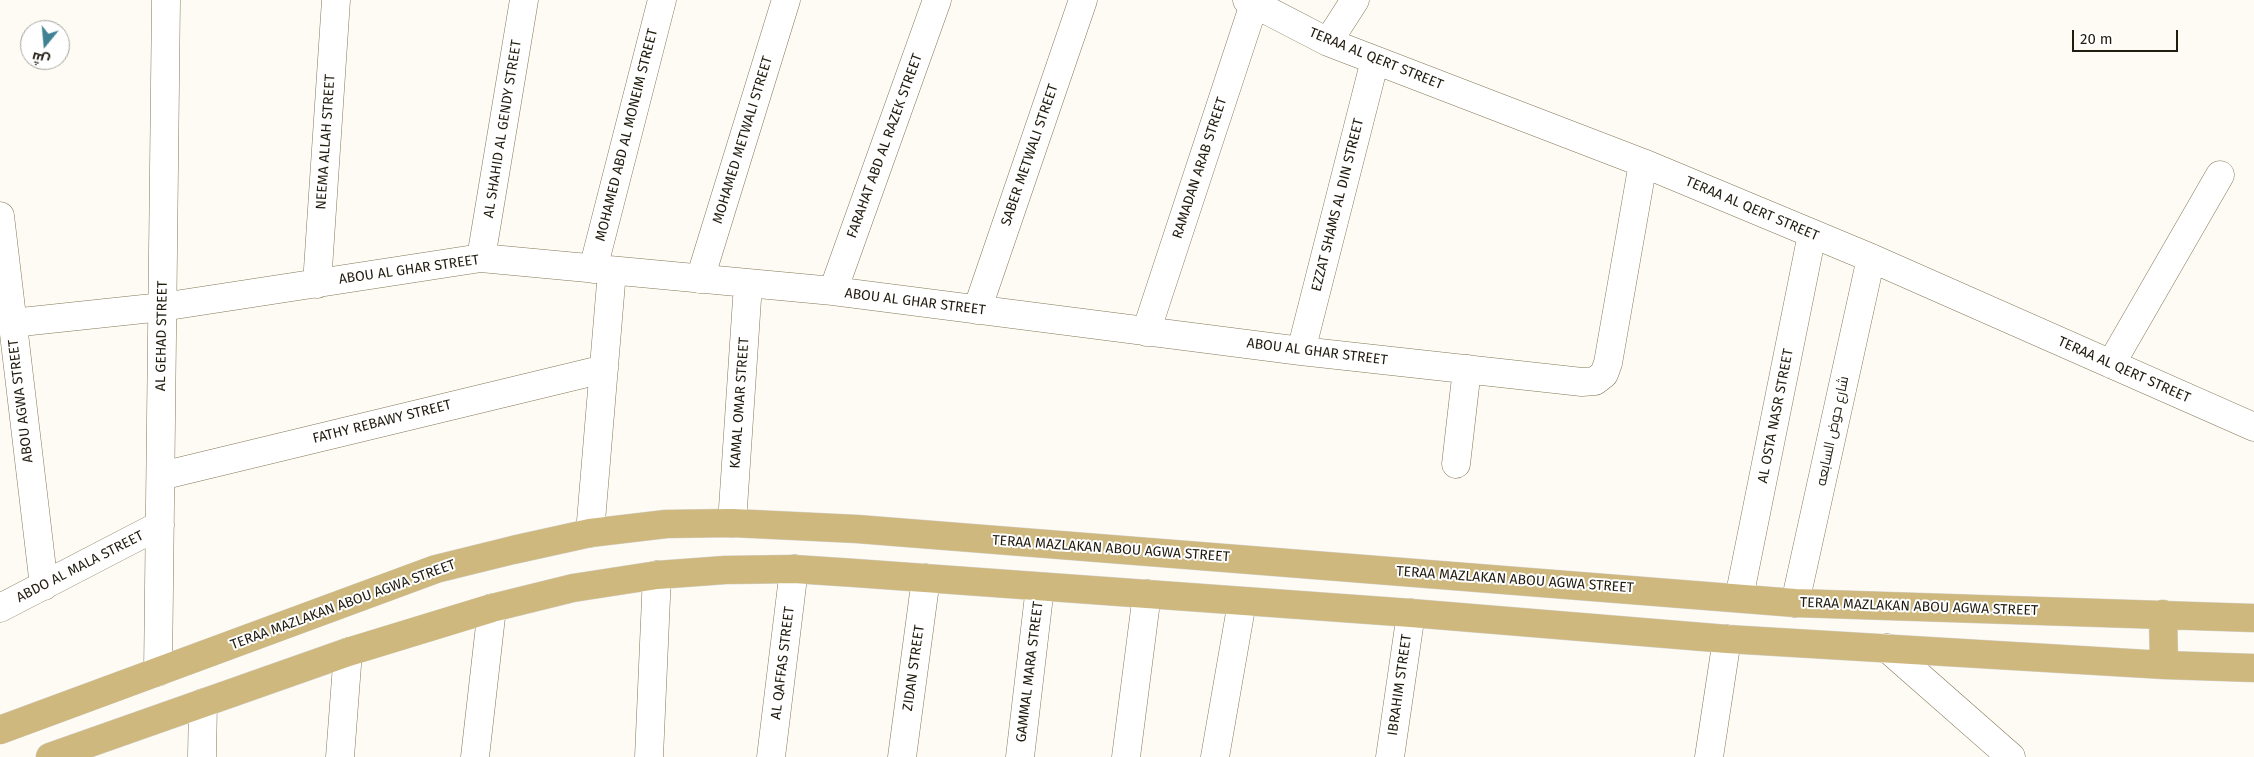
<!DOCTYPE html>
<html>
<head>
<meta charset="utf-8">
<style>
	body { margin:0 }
	#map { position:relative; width:2254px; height:757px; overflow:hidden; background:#fefbf4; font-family:"Fira Sans",Cairo,sans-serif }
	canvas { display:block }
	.north { position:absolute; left:20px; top:20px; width:50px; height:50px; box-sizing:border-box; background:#fff; border:1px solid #a6a49f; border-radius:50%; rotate:197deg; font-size:14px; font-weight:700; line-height:20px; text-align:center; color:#211c0f }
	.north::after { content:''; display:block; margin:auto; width:18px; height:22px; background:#408294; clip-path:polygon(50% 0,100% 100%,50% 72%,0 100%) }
	.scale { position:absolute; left:2072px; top:30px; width:106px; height:22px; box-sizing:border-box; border:2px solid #211c0f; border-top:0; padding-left:6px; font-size:15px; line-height:18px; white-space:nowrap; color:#211c0f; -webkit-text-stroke:4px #fff; paint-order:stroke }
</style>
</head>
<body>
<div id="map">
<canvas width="2254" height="757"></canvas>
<div class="north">ش</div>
<div class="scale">20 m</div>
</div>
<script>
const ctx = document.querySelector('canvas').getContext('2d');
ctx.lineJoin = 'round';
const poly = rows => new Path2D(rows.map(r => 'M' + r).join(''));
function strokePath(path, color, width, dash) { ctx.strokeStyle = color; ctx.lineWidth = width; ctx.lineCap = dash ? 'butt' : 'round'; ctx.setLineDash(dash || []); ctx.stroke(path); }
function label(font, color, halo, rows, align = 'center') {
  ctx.font = font + ' "Fira Sans",Cairo,sans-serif'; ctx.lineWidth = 4; ctx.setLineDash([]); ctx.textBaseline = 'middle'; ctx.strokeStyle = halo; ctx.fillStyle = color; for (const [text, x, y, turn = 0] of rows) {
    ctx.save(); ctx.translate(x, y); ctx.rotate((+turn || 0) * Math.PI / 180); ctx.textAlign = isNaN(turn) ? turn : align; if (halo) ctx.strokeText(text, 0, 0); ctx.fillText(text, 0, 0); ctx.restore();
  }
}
const minor = poly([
	[1247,0,1328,42,1643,163,1871,258,2254,427],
	[1328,42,1355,0],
	[0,216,44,586],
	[481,258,524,0],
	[593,269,662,0],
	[700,279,786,0],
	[317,284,336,0],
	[833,291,937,0],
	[977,310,1083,0],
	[12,323,162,307,481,258,833,291,1301,351,1582,382,1595,381,1604,374,1608,363,1643,163],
	[1146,332,1254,4],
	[1301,351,1375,60],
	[2111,364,2220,175],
	[1456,464,1467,369],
	[161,476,604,369],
	[732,523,748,284],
	[590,533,612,271],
	[1739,598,1812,234],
	[1795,603,1871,258],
	[0,608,160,525],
	[1887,648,2011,757],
	[158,672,166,0],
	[202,757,203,703],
	[340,757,348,652],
	[475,757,492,608],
	[649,757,657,575],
	[771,757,794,569],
	[902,757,926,578],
	[1020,757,1040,587],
	[1126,757,1147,594],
	[1215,757,1242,602],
	[1390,757,1411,613],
	[1709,757,1727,639]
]);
const major = poly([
	[2163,614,2164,665],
	[0,730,436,569,513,550,590,533,666,524,732,523,857,529,1795,603,2254,618],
	[50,757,348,652,492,608,573,588,657,575,725,570,794,569,855,573,1411,613,1727,639,2164,665,2254,668]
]);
const streetNames = [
	["TERAA AL QERT STREET",1376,59,22],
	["AL SHAHID AL GENDY STREET",503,129,-81],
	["MOHAMED ABD AL MONEIM STREET",627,135,-76],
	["MOHAMED METWALI STREET",743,140,-73],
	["NEEMA ALLAH STREET",326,142,-86],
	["FARAHAT ABD AL RAZEK STREET",885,146,-70],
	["SABER METWALI STREET",1030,155,-71],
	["RAMADAN ARAB STREET",1200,168,-72],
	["EZZAT SHAMS AL DIN STREET",1338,205,-76],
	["TERAA AL QERT STREET",1752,209,23],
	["ABOU AL GHAR STREET",409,270,-8],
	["ABOU AL GHAR STREET",915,302,7],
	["AL GEHAD STREET",162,336,-89],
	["ABOU AL GHAR STREET",1317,352,7],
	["TERAA AL QERT STREET",2124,370,24],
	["ABOU AGWA STREET",21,401,-97],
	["KAMAL OMAR STREET",740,403,-86],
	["AL OSTA NASR STREET",1776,416,-79],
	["FATHY REBAWY STREET",382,422,-14],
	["شارع حوض السابعه",1833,431,-78],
	["TERAA MAZLAKAN ABOU AGWA STREET",1111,549,4],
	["ABDO AL MALA STREET",80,567,-27],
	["TERAA MAZLAKAN ABOU AGWA STREET",1515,580,4],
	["TERAA MAZLAKAN ABOU AGWA STREET",343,605,-20],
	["TERAA MAZLAKAN ABOU AGWA STREET",1919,607,2],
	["AL QAFFAS STREET",783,663,-83],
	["ZIDAN STREET",914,668,-82],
	["GAMMAL MARA STREET",1030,672,-83],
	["IBRAHIM STREET",1400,685,-82]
];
strokePath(minor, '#847858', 29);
strokePath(major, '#d7d6d4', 29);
strokePath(minor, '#fff', 28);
strokePath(major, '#ceb87e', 28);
label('14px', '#211c0f', '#fff', streetNames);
</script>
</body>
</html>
